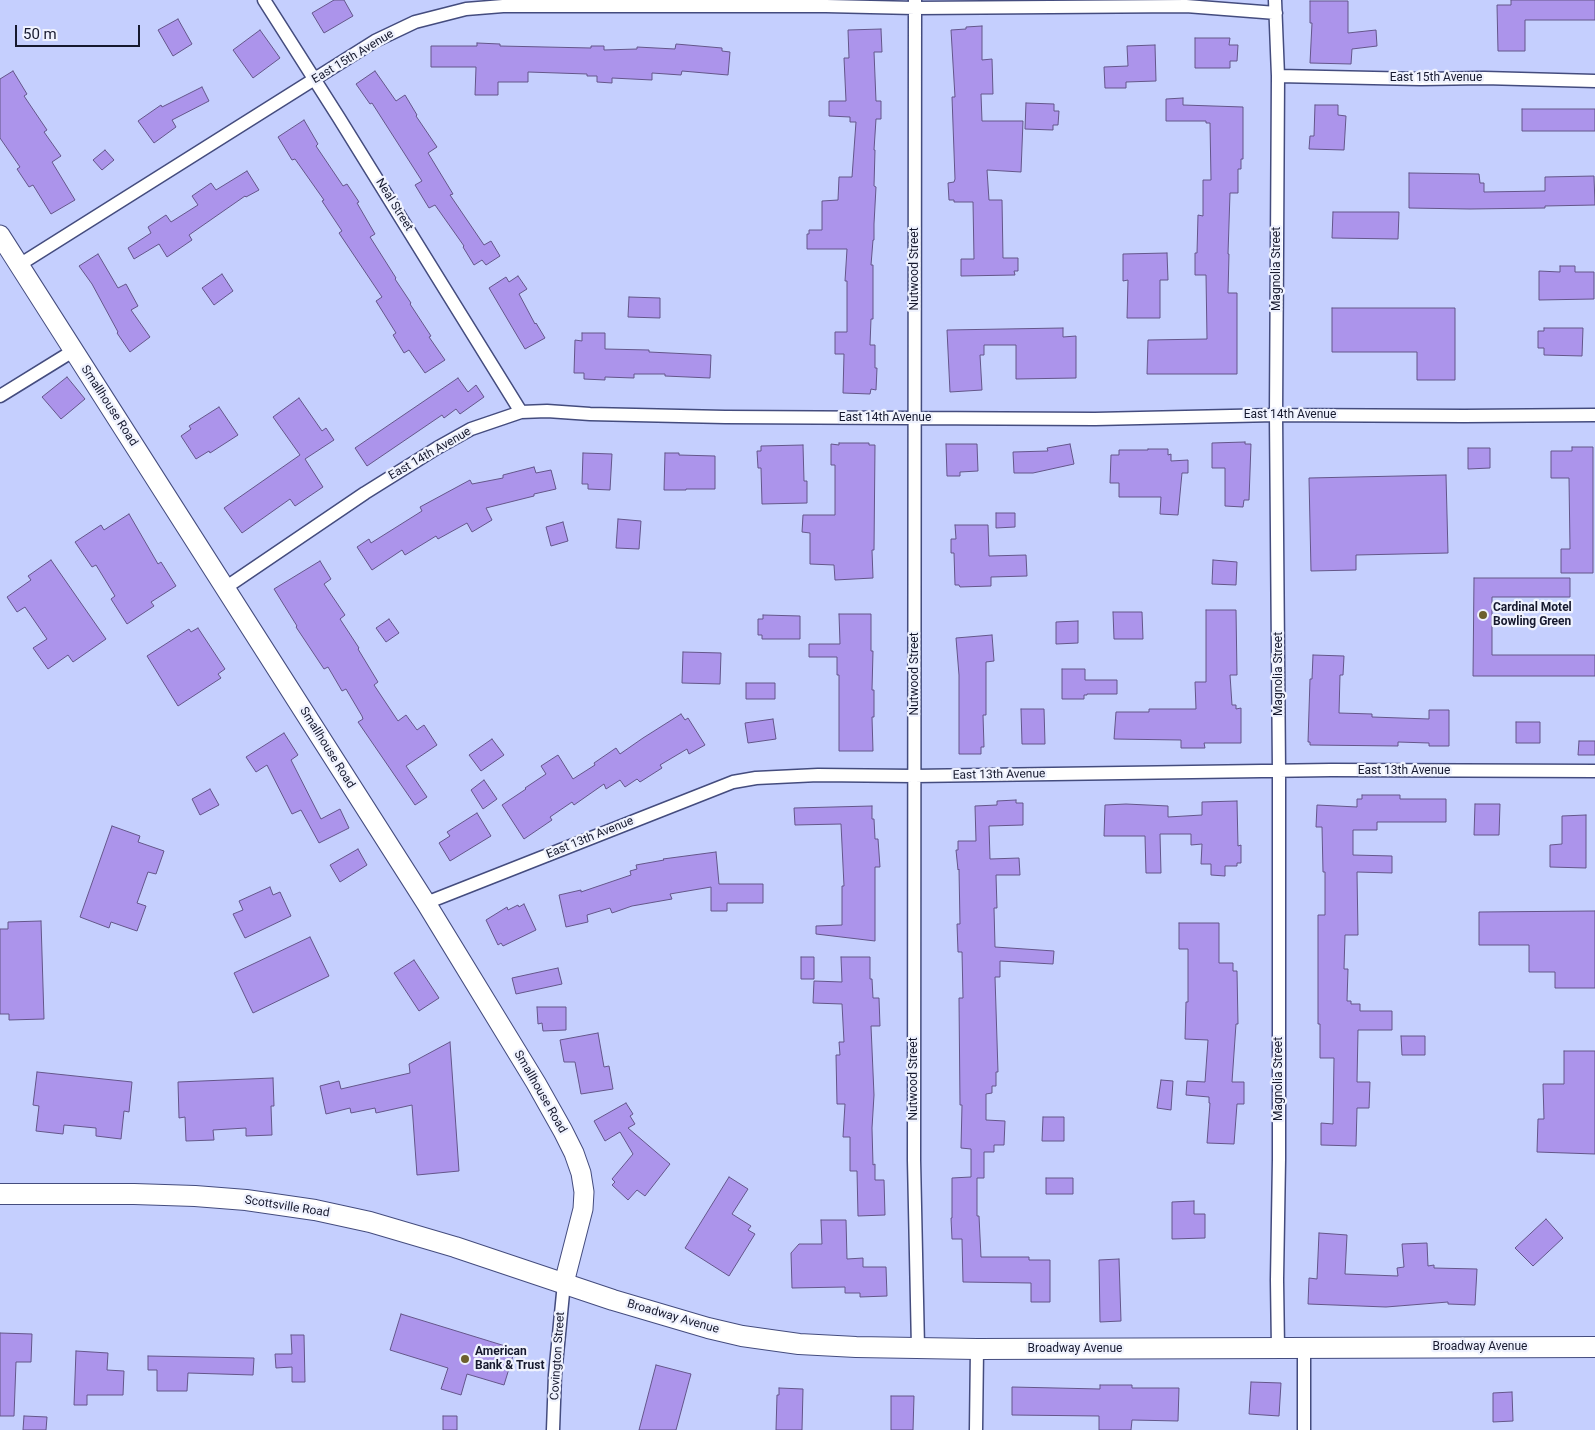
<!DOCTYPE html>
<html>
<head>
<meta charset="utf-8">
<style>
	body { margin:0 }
	#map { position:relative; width:1595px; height:1430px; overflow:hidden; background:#c5cffe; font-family:Roboto,sans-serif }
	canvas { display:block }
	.scale { position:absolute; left:15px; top:25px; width:125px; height:22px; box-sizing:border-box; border:2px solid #16192e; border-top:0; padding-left:6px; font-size:15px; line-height:18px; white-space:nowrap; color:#16192e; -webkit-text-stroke:4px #eff2fe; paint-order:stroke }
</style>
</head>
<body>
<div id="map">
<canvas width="1595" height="1430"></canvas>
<div class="scale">50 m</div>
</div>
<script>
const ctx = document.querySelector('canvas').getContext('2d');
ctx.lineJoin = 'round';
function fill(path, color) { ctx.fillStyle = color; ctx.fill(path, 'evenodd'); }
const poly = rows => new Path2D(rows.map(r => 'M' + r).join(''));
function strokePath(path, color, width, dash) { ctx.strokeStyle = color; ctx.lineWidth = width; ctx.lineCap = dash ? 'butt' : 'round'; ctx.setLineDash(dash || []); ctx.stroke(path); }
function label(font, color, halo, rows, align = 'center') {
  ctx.font = font + ' Roboto,sans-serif'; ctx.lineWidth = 4.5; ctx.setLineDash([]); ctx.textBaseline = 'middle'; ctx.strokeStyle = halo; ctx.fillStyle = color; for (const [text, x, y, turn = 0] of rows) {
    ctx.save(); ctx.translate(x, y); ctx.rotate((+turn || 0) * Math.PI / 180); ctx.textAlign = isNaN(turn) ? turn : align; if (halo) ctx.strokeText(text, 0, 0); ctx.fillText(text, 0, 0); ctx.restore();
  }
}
const building = poly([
	[334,0,344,0,353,16,324,33,312,13,334,0],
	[1511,0,1595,0,1595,20,1525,20,1525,51,1498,51,1497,5,1511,5,1511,0],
	[1310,1,1348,1,1348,33,1376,30,1377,46,1352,49,1351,64,1310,63,1312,23,1310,23,1310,1],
	[178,19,192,44,173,56,158,30,178,19],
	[982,26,982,60,992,59,993,94,981,94,982,121,1023,121,1021,172,987,170,989,200,1002,200,1003,258,1018,258,1018,271,1014,271,1015,275,961,276,961,259,974,259,973,202,954,202,954,200,949,200,948,183,954,182,955,179,952,97,955,97,951,30,966,29,966,27,982,26],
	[881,29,882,52,874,52,876,101,881,101,881,119,876,119,874,150,875,150,874,186,876,187,874,224,874,240,873,240,871,265,873,265,873,319,871,319,870,345,875,345,875,368,877,368,876,390,871,389,870,394,843,393,844,354,835,354,835,332,847,332,847,281,845,281,847,249,807,249,807,234,809,234,809,230,822,230,822,201,838,200,839,177,852,177,856,122,850,122,850,117,829,116,829,101,846,101,844,58,849,58,848,30,881,29],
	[260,30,280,58,253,78,233,50,260,30],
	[1195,38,1230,38,1229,45,1238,45,1237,61,1230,61,1230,68,1195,68,1195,38],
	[477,43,500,44,500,46,591,48,591,46,604,46,604,50,637,49,637,47,675,49,676,44,722,48,722,51,730,52,728,75,682,71,681,75,652,73,652,80,612,78,612,83,597,82,597,76,587,76,587,74,528,72,528,82,498,82,498,95,475,95,476,67,431,67,431,46,477,46,477,43],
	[1155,45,1156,81,1126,82,1126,88,1105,88,1104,67,1128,66,1127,46,1155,45],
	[13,71,27,94,24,96,47,130,44,132,61,156,52,162,75,200,51,214,33,185,29,187,17,169,20,167,0,138,0,79,13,71],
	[375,71,396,101,405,95,417,115,416,116,437,147,428,153,453,194,450,195,484,245,491,241,500,256,486,265,482,260,474,265,463,247,464,246,435,205,429,208,415,185,422,181,372,103,370,104,356,84,375,71],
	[202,87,209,101,172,120,176,127,154,143,138,121,161,105,162,107,202,87],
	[1183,98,1183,105,1243,107,1243,159,1241,159,1241,169,1238,169,1238,193,1230,193,1228,254,1229,254,1228,293,1237,293,1237,374,1147,374,1148,340,1207,339,1206,275,1195,275,1195,253,1197,253,1198,215,1203,216,1203,180,1211,180,1210,123,1206,123,1206,121,1166,121,1166,99,1183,98],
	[1026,103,1054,104,1054,111,1059,111,1058,125,1053,125,1053,130,1025,129,1026,103],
	[1315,105,1338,105,1338,115,1346,116,1344,150,1309,149,1310,136,1314,136,1315,105],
	[1522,109,1595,109,1595,131,1522,131,1522,109],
	[304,120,318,144,316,146,343,186,347,184,359,202,357,203,375,234,370,237,396,278,395,279,411,303,410,304,431,336,429,337,445,360,425,373,409,350,404,353,393,335,396,333,376,301,382,297,339,233,342,231,322,201,324,200,295,159,292,160,278,137,304,120],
	[105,150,114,160,102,170,93,160,105,150],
	[247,171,259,190,246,197,245,196,189,235,192,240,167,257,159,244,134,259,128,248,151,233,148,227,166,215,171,222,198,205,192,196,211,183,216,190,247,171],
	[1409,173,1479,174,1480,183,1484,183,1484,192,1545,191,1545,177,1594,176,1595,205,1545,206,1545,208,1470,209,1409,208,1409,173],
	[1333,212,1399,212,1398,239,1332,238,1333,212],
	[1167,253,1168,280,1160,280,1160,318,1127,318,1128,280,1123,281,1123,254,1167,253],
	[98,254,118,288,126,284,138,306,131,310,150,337,130,352,117,333,118,332,92,284,79,266,98,254],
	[1560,266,1575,266,1575,272,1594,272,1594,299,1539,300,1539,271,1560,272,1560,266],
	[222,274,233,291,214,305,202,288,222,274],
	[518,276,527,289,519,294,535,324,536,323,545,338,525,349,489,288,506,277,509,282,518,276],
	[629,297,660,298,660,318,628,317,629,297],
	[1332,308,1455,308,1455,380,1417,380,1417,352,1332,352,1332,308],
	[1063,328,1063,337,1076,336,1076,378,1016,379,1016,345,984,345,984,355,980,355,982,390,950,392,947,330,1063,328],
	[1544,328,1583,328,1582,356,1544,355,1544,348,1538,348,1538,331,1544,331,1544,328],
	[582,333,605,333,605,349,649,350,649,352,711,355,710,378,665,376,665,374,634,374,634,378,605,377,605,380,584,379,584,373,574,373,575,340,582,341,582,333],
	[67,377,85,399,61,419,42,397,67,377],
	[458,378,468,392,476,385,484,397,460,414,456,409,444,418,442,415,367,466,355,448,458,378],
	[299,398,322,431,326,428,334,440,305,459,323,487,295,506,290,499,242,533,224,508,300,455,273,417,299,398],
	[219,407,238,435,210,453,209,451,196,459,181,436,191,429,189,426,219,407],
	[1245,442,1245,444,1251,444,1249,500,1244,500,1243,507,1225,506,1225,468,1212,468,1212,443,1245,442],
	[839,443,869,443,869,445,875,445,874,550,872,550,873,578,835,580,834,565,810,564,810,533,802,532,803,515,835,515,835,465,831,465,831,444,839,445,839,443],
	[946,444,977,444,978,471,960,472,960,476,947,476,946,444],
	[1070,444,1074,464,1033,473,1014,473,1013,452,1048,451,1047,448,1070,444],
	[803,445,804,481,807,481,807,503,762,504,761,468,758,468,757,451,761,451,761,446,803,445],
	[1572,447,1593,447,1593,573,1561,573,1561,549,1570,549,1569,478,1551,478,1551,451,1572,451,1572,447],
	[1468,448,1490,448,1490,468,1468,469,1468,448],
	[1148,449,1168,449,1168,455,1171,454,1171,461,1188,460,1188,473,1182,473,1178,515,1160,514,1161,497,1119,497,1119,483,1110,483,1111,455,1119,455,1119,450,1148,450,1148,449],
	[583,453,612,454,610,490,588,489,588,484,582,484,583,453],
	[665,453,679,453,679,455,715,456,715,489,686,489,686,490,664,490,665,453],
	[534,467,536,473,551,470,556,489,534,494,534,496,486,508,492,520,472,532,467,523,438,539,436,536,405,555,402,550,372,570,357,547,369,539,371,543,422,511,420,507,470,480,472,484,503,478,503,475,534,467],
	[1446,475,1448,553,1356,555,1356,570,1311,571,1309,478,1446,475],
	[996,513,1015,513,1015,527,996,528,996,513],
	[129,514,158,564,161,562,176,586,151,602,154,606,127,624,111,599,115,596,96,565,92,567,75,542,101,525,104,530,129,514],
	[618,519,641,521,639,549,616,548,618,519],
	[563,522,568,541,551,546,546,527,563,522],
	[955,525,988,525,989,556,1026,555,1027,576,991,577,991,586,960,587,959,585,955,585,954,553,951,553,951,539,956,539,955,525],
	[51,560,106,639,73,662,68,655,48,669,33,648,47,639,25,607,17,612,7,597,31,580,28,576,51,560],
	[1213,560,1237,562,1236,585,1212,584,1213,560],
	[320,561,331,579,324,584,345,615,340,619,359,648,358,649,378,682,374,685,398,721,406,715,417,730,424,725,437,745,406,766,427,797,415,805,358,722,363,719,362,716,346,689,342,691,328,667,324,669,296,627,297,626,274,589,320,561],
	[1474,578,1570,578,1570,597,1492,597,1492,655,1595,655,1595,676,1473,676,1474,578],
	[1206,610,1236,610,1237,675,1230,675,1232,705,1236,705,1236,709,1241,708,1241,743,1204,743,1205,748,1181,748,1181,740,1114,739,1116,712,1149,712,1149,709,1196,709,1195,682,1206,682,1206,610],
	[1113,612,1142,612,1143,639,1114,639,1113,612],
	[839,614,871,614,871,651,873,651,872,690,874,690,874,717,872,717,873,751,839,751,839,675,837,675,837,657,809,657,809,644,840,644,839,614],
	[763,615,800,616,800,639,762,639,762,635,758,635,758,619,763,619,763,615],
	[389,619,399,633,386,642,376,628,389,619],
	[1078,621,1078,643,1056,644,1056,622,1078,621],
	[198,628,225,669,218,674,221,678,178,706,147,656,189,629,191,632,198,628],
	[992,635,994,661,986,662,986,715,983,715,984,747,981,747,981,754,959,754,959,675,956,638,992,635],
	[683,652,721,653,720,684,682,683,683,652],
	[1313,655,1344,656,1343,675,1340,675,1339,713,1372,714,1372,717,1429,719,1429,710,1449,710,1449,746,1429,746,1429,743,1398,742,1398,746,1310,745,1310,742,1308,742,1310,679,1312,679,1313,655],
	[1062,669,1085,669,1085,680,1117,680,1117,694,1087,694,1087,695,1084,695,1084,699,1062,699,1062,669],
	[746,683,775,683,775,699,746,699,746,683],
	[1021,709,1044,709,1045,744,1022,744,1021,709],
	[681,714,685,720,688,718,705,745,689,754,687,749,660,765,662,768,640,782,637,779,625,787,620,780,606,789,604,784,574,805,572,802,550,817,552,820,524,839,502,805,526,789,525,788,546,774,541,766,558,755,573,779,595,765,594,763,616,748,620,754,643,738,681,714],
	[773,719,776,739,748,743,745,723,773,719],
	[1516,722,1540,722,1540,743,1516,743,1516,722],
	[284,733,298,755,291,760,321,819,340,809,349,828,319,843,301,810,292,814,267,765,256,772,246,757,284,733],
	[492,739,504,755,481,771,469,755,492,739],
	[1579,741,1595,741,1595,755,1578,755,1579,741],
	[484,780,497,799,483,809,471,790,484,780],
	[210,789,219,805,200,815,192,799,210,789],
	[1362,795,1400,795,1400,799,1446,799,1446,822,1377,822,1377,830,1353,830,1353,855,1392,856,1392,873,1357,872,1358,935,1345,935,1344,969,1348,969,1347,1001,1351,1001,1351,1004,1360,1004,1360,1011,1392,1011,1392,1030,1358,1030,1357,1082,1370,1082,1369,1108,1357,1108,1356,1146,1321,1145,1321,1123,1333,1124,1334,1058,1320,1058,1320,1024,1318,1024,1318,915,1325,915,1325,872,1323,872,1322,827,1316,827,1317,805,1357,807,1357,799,1362,799,1362,795],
	[1016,800,1016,803,1023,803,1023,825,989,826,990,859,1019,858,1020,875,996,875,997,908,994,908,995,947,1054,951,1053,964,1000,961,1000,977,995,977,998,1072,996,1072,996,1086,992,1086,992,1093,986,1094,986,1120,1005,1121,1004,1145,994,1145,994,1152,984,1152,984,1178,977,1178,977,1216,979,1216,981,1257,1029,1257,1029,1260,1050,1260,1050,1302,1031,1302,1031,1283,963,1282,962,1239,952,1239,951,1218,952,1218,952,1178,971,1177,971,1149,961,1148,962,1105,960,1105,959,998,963,998,962,952,958,952,957,924,960,924,959,869,958,870,956,850,958,850,958,841,976,841,975,806,997,805,997,801,1016,800],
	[1237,801,1238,846,1241,845,1241,863,1237,863,1237,866,1225,866,1225,876,1211,875,1211,864,1201,864,1202,844,1191,845,1191,834,1160,834,1161,873,1146,873,1145,836,1104,836,1105,805,1126,804,1168,806,1168,817,1202,815,1202,802,1237,801],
	[1475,804,1500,804,1499,835,1474,835,1475,804],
	[872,806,872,819,874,819,875,839,878,839,880,867,875,867,875,941,816,934,816,926,842,925,842,886,844,886,841,824,795,825,794,808,872,806],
	[477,813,491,836,450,861,439,843,450,836,447,832,477,813],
	[1586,815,1586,868,1550,867,1550,845,1562,844,1562,816,1586,815],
	[112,826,140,836,138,842,164,851,156,874,148,872,137,903,146,906,137,931,111,922,109,928,80,917,112,826],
	[358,849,367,865,340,882,330,865,358,849],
	[716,852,719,884,763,884,763,903,727,903,727,911,711,911,711,887,670,894,672,899,632,906,612,913,610,908,587,915,588,922,566,927,559,895,581,890,581,892,631,875,630,871,637,869,636,865,664,860,663,859,716,852],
	[270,887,273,895,280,892,291,916,245,938,233,914,243,910,239,901,270,887],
	[524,904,536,930,503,946,501,943,498,945,486,920,507,907,508,910,518,905,519,907,524,904],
	[1595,911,1595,988,1555,988,1555,972,1529,972,1529,945,1479,945,1479,912,1595,911],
	[41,921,44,1019,9,1020,9,1014,0,1014,0,929,8,929,8,922,41,921],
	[1179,923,1219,923,1219,963,1233,963,1233,971,1237,971,1238,1024,1236,1024,1232,1082,1244,1082,1244,1104,1237,1104,1234,1144,1207,1143,1210,1103,1209,1103,1209,1097,1186,1095,1187,1081,1205,1082,1208,1040,1185,1039,1186,1002,1188,1002,1188,949,1179,949,1179,923],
	[310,937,329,976,253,1013,234,973,310,937],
	[801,957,814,957,814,979,801,979,801,957],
	[841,957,870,957,870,979,872,979,873,998,879,998,880,1026,871,1026,874,1095,872,1128,873,1165,875,1164,875,1180,884,1180,885,1215,858,1216,857,1171,850,1171,850,1137,843,1137,845,1104,837,1104,836,1055,840,1055,839,1042,844,1042,842,1004,813,1003,814,981,842,982,841,957],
	[414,960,439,998,419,1011,394,973,414,960],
	[558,968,562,984,516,994,512,978,558,968],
	[537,1007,566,1007,566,1030,543,1031,542,1023,538,1024,537,1007],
	[598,1033,604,1067,609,1066,613,1089,581,1094,575,1062,564,1062,560,1040,598,1033],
	[1401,1036,1425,1036,1425,1055,1402,1055,1401,1036],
	[450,1042,459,1171,417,1175,412,1105,376,1113,375,1108,351,1113,350,1108,326,1114,320,1086,339,1081,341,1089,410,1073,409,1064,450,1042],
	[1564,1051,1595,1051,1595,1154,1537,1152,1538,1119,1544,1119,1543,1084,1564,1084,1564,1051],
	[37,1072,132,1082,129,1112,124,1111,121,1139,96,1136,96,1128,64,1125,63,1134,36,1131,39,1106,33,1105,37,1072],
	[273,1078,274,1106,271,1106,272,1135,246,1136,246,1128,213,1130,214,1140,186,1141,185,1117,179,1118,178,1082,273,1078],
	[1161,1080,1173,1081,1171,1110,1157,1108,1161,1080],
	[626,1103,633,1114,630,1116,635,1124,628,1128,670,1164,645,1196,637,1190,628,1200,612,1185,615,1182,612,1179,633,1154,620,1132,605,1141,594,1121,626,1103],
	[1043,1117,1064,1117,1064,1141,1042,1141,1043,1117],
	[729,1177,748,1189,732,1214,751,1226,748,1230,755,1234,729,1276,685,1248,729,1177],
	[1046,1178,1073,1178,1073,1194,1046,1194,1046,1178],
	[1194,1201,1194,1214,1205,1214,1205,1238,1172,1239,1172,1202,1194,1201],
	[1546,1219,1563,1238,1533,1266,1515,1248,1546,1219],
	[821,1220,846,1220,847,1259,863,1258,863,1267,886,1267,887,1296,860,1297,860,1293,845,1293,845,1287,792,1288,791,1253,799,1244,822,1244,821,1220],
	[1319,1233,1347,1235,1345,1274,1398,1276,1397,1268,1404,1267,1402,1244,1427,1243,1428,1266,1434,1265,1434,1268,1477,1269,1475,1305,1448,1304,1448,1302,1386,1307,1308,1304,1309,1278,1317,1279,1319,1233],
	[1119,1259,1121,1321,1100,1322,1099,1260,1119,1259],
	[401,1314,515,1349,504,1385,467,1374,461,1395,441,1389,448,1368,390,1350,401,1314],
	[0,1333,32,1334,31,1362,16,1362,14,1416,0,1416,0,1333],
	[291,1335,304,1335,305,1382,292,1382,292,1367,276,1368,275,1354,292,1354,291,1335],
	[76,1351,108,1353,107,1370,124,1371,123,1395,87,1395,87,1405,74,1405,76,1351],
	[148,1356,254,1358,253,1375,188,1373,187,1391,157,1391,157,1370,148,1370,148,1356],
	[656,1365,691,1374,676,1430,639,1430,656,1365],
	[1251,1382,1281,1383,1279,1416,1249,1414,1251,1382],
	[1100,1385,1132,1385,1132,1388,1179,1388,1178,1421,1132,1420,1131,1430,1099,1430,1099,1416,1012,1415,1012,1387,1100,1389,1100,1385],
	[779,1388,803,1389,802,1430,776,1430,777,1395,779,1395,779,1388],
	[1512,1392,1513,1421,1493,1422,1493,1393,1512,1392],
	[891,1396,914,1396,913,1430,891,1430,891,1396],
	[24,1416,47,1417,46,1430,23,1430,24,1416],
	[443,1416,457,1416,457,1430,443,1430,443,1416]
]);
const street = poly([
	[264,0,339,118,521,412],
	[915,0,914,1160,918,1348],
	[1275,0,1278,76,1276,415,1279,772,1279,1159,1277,1280,1278,1349],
	[1278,76,1421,79,1484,78,1595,81],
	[19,265,375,41,415,22,466,9,503,6,826,6,915,8,1186,6,1276,13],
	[0,396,73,351],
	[225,588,365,493,437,448,471,429,521,412,547,411,590,414,725,417,1095,419,1276,415,1464,416,1595,415],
	[426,903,733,782,756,778,818,775,914,776,1331,770,1595,771],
	[553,1430,555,1375,564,1283],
	[976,1430,977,1349],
	[1304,1430,1304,1348]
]);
const secondary = poly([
	[0,235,426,903,536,1083,563,1131,574,1153,581,1173,584,1192,583,1209,564,1283]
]);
const primary = poly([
	[0,1194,134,1194,195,1196,246,1200,315,1210,370,1222,455,1247,613,1300,708,1328,742,1336,799,1344,856,1347,977,1349,1595,1347]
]);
const markers = [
	[1483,615,5,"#6d602d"],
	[465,1359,5,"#6d602d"]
];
const streetNames = [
	["East 15th Avenue",353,57,-31],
	["East 15th Avenue",1436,78],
	["Neal Street",394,205,58],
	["Nutwood Street",915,269,-90],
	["Magnolia Street",1277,269,-90],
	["Smallhouse Road",109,406,57],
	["East 14th Avenue",1290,415],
	["East 14th Avenue",885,418],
	["East 14th Avenue",430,454,-30],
	["Nutwood Street",915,674,-90],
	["Magnolia Street",1279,674,-90],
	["Smallhouse Road",327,748,58],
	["East 13th Avenue",1404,771],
	["East 13th Avenue",999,775,-1],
	["East 13th Avenue",590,838,-22],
	["Nutwood Street",914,1079,-90],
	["Magnolia Street",1279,1079,-90],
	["Smallhouse Road",540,1092,60],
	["Scottsville Road",287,1207,9],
	["Broadway Avenue",673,1317,16],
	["Broadway Avenue",1480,1347],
	["Broadway Avenue",1075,1349],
	["Covington Street",558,1356,-86]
];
const poiNames = [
	["Cardinal Motel",1493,608],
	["Bowling Green",1493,622],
	["American",475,1352],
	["Bank & Trust",475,1366]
];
fill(building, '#ac94eb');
strokePath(building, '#64568a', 1);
strokePath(street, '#444c7e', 15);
strokePath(secondary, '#444c7e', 21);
strokePath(primary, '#444c7e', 22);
strokePath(street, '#fff', 12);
strokePath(secondary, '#fff', 19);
strokePath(primary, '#fff', 20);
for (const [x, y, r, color] of markers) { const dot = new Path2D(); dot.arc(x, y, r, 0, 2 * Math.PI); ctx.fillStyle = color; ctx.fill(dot); strokePath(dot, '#eff2fe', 2); }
label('12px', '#16192e', '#eff2fe', streetNames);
label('bold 12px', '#16192e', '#eff2fe', poiNames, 'left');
</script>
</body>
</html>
